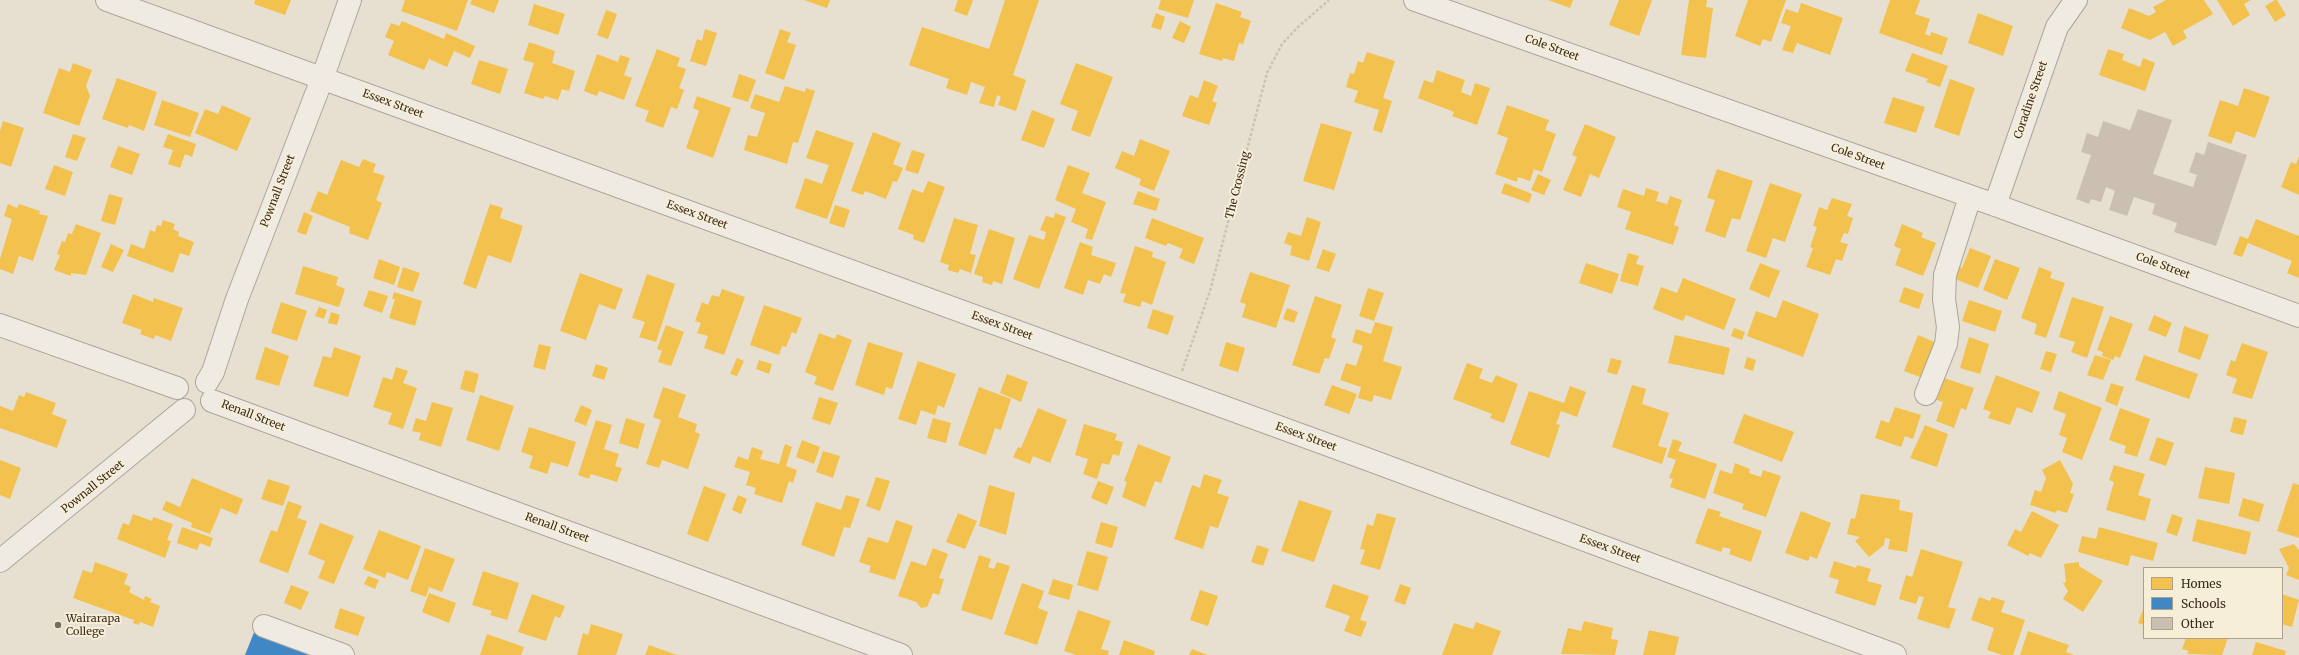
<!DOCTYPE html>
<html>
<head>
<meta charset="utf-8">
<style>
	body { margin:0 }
	#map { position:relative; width:2299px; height:655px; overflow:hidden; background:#e7e0d1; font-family:Merriweather,serif }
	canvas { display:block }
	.legend { position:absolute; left:2143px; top:567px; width:140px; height:72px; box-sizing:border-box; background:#f7eed8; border:1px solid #ada18e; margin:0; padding:5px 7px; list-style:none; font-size:12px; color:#3d2e20 }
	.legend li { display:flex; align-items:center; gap:8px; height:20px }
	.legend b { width:20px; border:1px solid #ada18e }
</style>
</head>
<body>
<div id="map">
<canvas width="2299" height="655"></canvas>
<ul class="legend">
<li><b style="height:11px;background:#f2c14e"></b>Homes</li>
<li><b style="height:11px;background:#3f88c5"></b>Schools</li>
<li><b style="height:11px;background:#cbbfb2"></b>Other</li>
</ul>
</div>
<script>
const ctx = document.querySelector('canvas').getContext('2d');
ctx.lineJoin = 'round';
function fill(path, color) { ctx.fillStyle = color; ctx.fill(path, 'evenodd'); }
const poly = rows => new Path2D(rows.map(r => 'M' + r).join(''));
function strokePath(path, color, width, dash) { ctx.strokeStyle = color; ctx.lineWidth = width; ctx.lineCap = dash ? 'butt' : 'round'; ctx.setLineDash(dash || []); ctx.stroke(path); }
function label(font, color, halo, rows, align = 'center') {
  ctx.font = font + ' Merriweather,serif'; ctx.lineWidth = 4; ctx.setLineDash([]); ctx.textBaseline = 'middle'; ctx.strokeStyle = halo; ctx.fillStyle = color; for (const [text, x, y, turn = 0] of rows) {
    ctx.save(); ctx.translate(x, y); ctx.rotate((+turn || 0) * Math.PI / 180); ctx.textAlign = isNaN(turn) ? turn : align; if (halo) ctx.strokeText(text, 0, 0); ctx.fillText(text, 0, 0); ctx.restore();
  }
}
const homes = poly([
	[255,0,291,0,285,15,254,4],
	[405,0,468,0,457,31,401,11],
	[472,0,499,0,494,13,470,4],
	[804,0,830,0,827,8],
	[958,0,973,0,967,16,954,11],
	[1005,0,1039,0,1013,75,1026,80,1016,111,998,105,1001,97,997,95,994,107,979,103,985,87,971,82,967,95,946,88,949,79,909,65,922,27,989,49],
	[1161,0,1194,0,1188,18,1158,9],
	[1548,0,1573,0,1570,8],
	[1619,0,1652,0,1639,36,1609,25],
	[1689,0,1707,0,1706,7,1713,8,1706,58,1681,55],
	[1748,0,1786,0,1771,42,1763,39,1760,46,1735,36],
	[1890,0,1920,0,1915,14,1930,19,1925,34,1930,36,1931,32,1948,38,1942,55,1879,33],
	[2166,0,2204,0,2213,14,2183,31,2187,38,2173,46,2165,32,2150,40,2121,28,2129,8,2149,16,2156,12,2153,7],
	[2217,0,2251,0,2244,4,2250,15,2233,26],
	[2275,0,2277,0,2286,15,2275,22,2265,6],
	[1216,3,1242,12,1240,17,1251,21,1243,44,1239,43,1234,61,1223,58,1222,61,1199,54],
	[1801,3,1843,18,1830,55,1797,43,1793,53,1782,50,1791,26,1781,23,1786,9,1798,13],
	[534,4,565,14,558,35,528,25],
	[606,10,617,14,608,39,597,35],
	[1156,13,1165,17,1161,30,1151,27],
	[1978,13,2013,26,2003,56,1968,43],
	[402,21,444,39,446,33,475,46,470,58,454,51,447,67,429,59,424,70,388,55,394,41,385,37,391,23,399,26],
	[1180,21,1191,27,1184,43,1172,38],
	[705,29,717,33,706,66,690,61,697,39,702,41],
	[780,29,791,33,787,42,796,45,784,80,765,73],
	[529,42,555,51,552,63,575,71,569,91,562,89,558,100,545,96,543,99,524,93,534,63,523,60],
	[657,49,680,58,677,66,686,69,679,88,684,90,677,109,671,107,663,128,645,121,649,111,635,106],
	[2108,49,2124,54,2122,60,2140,67,2143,58,2155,63,2145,91,2099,75],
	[1367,52,1395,61,1383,98,1392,101,1382,133,1373,130,1379,110,1354,102,1358,91,1346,87,1350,73,1354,74,1358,61,1363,63],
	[1912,53,1948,66,1940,87,1926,82,1928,79,1905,71],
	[597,54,618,62,620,55,630,58,624,75,632,78,624,100,599,91,597,96,584,91],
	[479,60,508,69,500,94,471,84],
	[73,63,92,70,86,86,90,96,79,126,43,113,59,68,70,72],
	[1076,63,1113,77,1090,137,1071,130,1078,111,1060,104],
	[1437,70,1465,80,1461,92,1471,96,1475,83,1490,88,1477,125,1452,116,1454,112,1418,98,1424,80,1433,83],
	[739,74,756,80,748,102,732,97],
	[117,78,157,92,144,131,129,125,128,128,102,119],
	[1950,79,1975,88,1959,136,1934,127],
	[1204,80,1218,86,1212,101,1217,103,1209,125,1182,116,1190,95,1198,98],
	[785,86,805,92,806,88,815,91,798,143,793,142,787,164,744,150,748,135,757,137,765,113,750,108,755,94,779,102],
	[2244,88,2270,97,2255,138,2236,131,2231,144,2208,136,2220,100,2238,106],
	[697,96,731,108,713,158,686,148,699,111,693,108],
	[1893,97,1925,107,1916,133,1884,123],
	[162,100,199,113,190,137,154,125],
	[222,105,251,118,237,151,195,133,205,109,218,114],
	[1507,105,1549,120,1545,130,1556,134,1542,172,1534,169,1530,181,1518,177,1517,182,1495,174,1508,138,1497,134],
	[1032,110,1055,119,1044,148,1021,140],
	[3,121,24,128,11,167,0,163,0,131],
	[1321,123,1352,132,1334,190,1303,181],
	[1585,124,1616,137,1599,178,1590,174,1581,197,1563,190,1577,157,1572,155],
	[816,130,854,143,827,219,795,208,805,178,822,184,829,165,806,158],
	[873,132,901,143,893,164,903,168,897,182,893,181,886,199,865,191,863,195,851,191],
	[73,134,86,138,77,161,65,157],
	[168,134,196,144,192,157,185,154,180,168,168,164,173,150,163,147],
	[1140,139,1170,151,1154,191,1139,185,1141,179,1115,168,1122,151,1134,156],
	[118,146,140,154,132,175,110,167],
	[912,150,925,154,918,174,905,170],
	[2299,156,2299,195,2281,187,2291,162,2296,164],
	[363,159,376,164,373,172,385,176,376,200,382,203,368,240,349,233,350,227,310,211,318,191,327,195,341,160,359,167],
	[54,165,73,172,65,196,45,189],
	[1068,165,1090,173,1082,193,1106,202,1092,240,1085,238,1088,229,1071,222,1076,209,1055,200],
	[1717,169,1753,181,1740,220,1732,218,1725,238,1705,231,1715,200,1707,198],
	[1538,174,1551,180,1544,195,1531,190],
	[928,181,945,187,924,243,913,239,914,235,898,229,912,189,923,193],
	[1505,183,1532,194,1529,203,1501,193],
	[1770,183,1802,194,1785,242,1773,238,1766,258,1746,251],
	[1646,188,1659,192,1656,201,1667,204,1670,196,1682,200,1674,225,1679,227,1673,245,1625,229,1631,212,1617,207,1623,189,1644,196],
	[1138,191,1160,199,1156,211,1133,204],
	[109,194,123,198,115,225,101,221],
	[1832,198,1852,204,1847,216,1853,218,1848,234,1844,233,1840,242,1848,244,1842,261,1836,259,1830,275,1806,267,1813,248,1810,247,1817,227,1813,226,1819,207,1827,210],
	[8,204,17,208,19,204,40,211,39,214,48,216,33,261,19,256,13,274,0,269,0,259,12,219,4,216],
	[490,204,503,208,500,218,523,226,511,263,488,255,476,289,463,284],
	[835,205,850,210,844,228,829,223],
	[304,212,313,216,306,235,297,232],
	[1055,213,1066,217,1039,289,1013,279,1029,235,1044,240,1046,232,1040,230,1046,216,1054,218],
	[1307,217,1321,222,1309,261,1290,255,1292,246,1284,243,1288,232,1301,236],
	[954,218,978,225,970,254,976,255,971,273,960,269,958,273,948,270,949,265,940,262],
	[1152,218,1204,238,1194,264,1179,258,1183,249,1168,243,1166,246,1145,238],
	[2256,219,2299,236,2299,278,2287,273,2292,261,2248,243,2242,257,2233,254,2240,236,2248,239],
	[163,220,175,224,173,229,179,232,178,236,194,242,189,256,180,253,173,273,127,256,131,244,144,249,150,230,155,232,157,225,161,226],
	[76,224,101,233,86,275,71,273,71,276,54,270,60,255,57,254,62,241,65,242,68,233,72,234],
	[1902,224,1923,233,1921,237,1936,243,1923,276,1895,265,1901,249,1894,246],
	[989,229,1015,238,1002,284,993,281,992,285,982,282,983,277,974,274],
	[1080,242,1093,247,1091,255,1116,263,1111,277,1104,274,1100,284,1088,280,1083,295,1064,288],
	[111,244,124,250,113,272,101,267],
	[1135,246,1153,252,1152,257,1166,262,1152,305,1142,301,1140,307,1123,302,1126,294,1120,293],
	[1970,248,1991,256,1978,288,1950,277,1955,265,1962,268],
	[1323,249,1336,254,1329,272,1316,268],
	[1628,253,1639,256,1636,264,1644,266,1638,286,1620,281],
	[379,259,400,267,394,285,373,278],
	[1995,259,2020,268,2007,300,1983,290],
	[1586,263,1619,274,1612,294,1579,283],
	[1760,263,1780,271,1769,298,1749,289],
	[303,266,338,277,336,285,345,289,339,307,295,294],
	[403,267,420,273,413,292,397,287],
	[2039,267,2052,272,2050,278,2065,283,2046,338,2034,334,2037,324,2021,318],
	[1250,272,1290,285,1276,328,1242,317,1246,304,1240,302],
	[580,273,623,289,615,310,599,304,586,340,560,331],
	[647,274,675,284,656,342,639,337,645,322,632,318],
	[1683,278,1736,299,1724,330,1686,315,1683,321,1653,309,1661,287,1677,293],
	[1904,287,1924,294,1919,309,1899,302],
	[1368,288,1384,293,1374,321,1359,316],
	[722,289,745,297,724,355,704,348,708,336,697,333,701,323,695,321,702,302,708,305,712,295,719,297],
	[369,290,388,296,382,313,363,306],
	[394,292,422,301,415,326,389,318,395,299,392,299],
	[133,294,153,302,154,298,183,308,171,341,155,335,154,339,140,334,142,330,122,323],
	[1315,296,1342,305,1331,337,1336,339,1329,359,1325,358,1319,374,1292,365],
	[2072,297,2104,307,2087,358,2071,352,2075,342,2059,337],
	[1783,300,1819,314,1803,357,1747,336,1756,311,1776,318],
	[1969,300,2002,311,1995,332,1962,321],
	[281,302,307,311,297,341,271,333],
	[764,305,802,318,796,334,792,332,786,347,782,346,779,355,750,345],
	[319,307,327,310,324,319,315,316],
	[1287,308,1298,312,1294,323,1283,319],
	[1153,309,1174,316,1168,335,1147,328],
	[331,312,340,315,337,325,328,323],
	[2154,315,2172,323,2166,337,2148,330],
	[2110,316,2133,324,2120,358,2115,356,2113,360,2102,356,2103,352,2097,350],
	[1375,322,1393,327,1383,361,1402,367,1391,400,1374,395,1372,402,1358,398,1361,387,1340,380,1346,363,1356,366,1363,346,1352,342,1356,329,1371,334],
	[666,325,684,332,671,366,658,362,662,351,657,349],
	[2184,326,2209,335,2200,360,2178,352],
	[1734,328,1745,332,1742,340,1731,336],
	[819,333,835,339,837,334,852,340,833,391,814,384,817,377,805,372],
	[1675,335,1730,348,1724,375,1668,363],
	[1918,335,1941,345,1928,380,1904,371],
	[1969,337,1989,344,1980,374,1960,368],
	[868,342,903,353,892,389,886,387,884,395,855,385],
	[1226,342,1245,348,1238,372,1219,366],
	[2242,343,2268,352,2252,399,2232,393,2237,379,2226,375,2231,360,2235,362],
	[539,344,551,347,545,370,533,367],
	[265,347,289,356,279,386,255,379],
	[334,347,361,356,348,397,313,386,323,356,331,358],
	[2046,351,2057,354,2051,372,2040,369],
	[2095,355,2111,360,2103,380,2087,375],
	[2144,355,2198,374,2189,399,2135,380],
	[1747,357,1756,360,1753,371,1744,368],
	[737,358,744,361,737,376,730,374],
	[1611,358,1622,361,1617,375,1607,372],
	[759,360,772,364,769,374,756,369],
	[918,361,956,374,944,408,938,405,935,415,921,410,916,425,898,419],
	[1467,363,1483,369,1479,378,1492,383,1496,375,1518,384,1504,423,1490,418,1492,414,1453,399],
	[596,364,608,368,604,380,592,376],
	[396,367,408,371,403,383,417,388,403,429,388,424,392,413,373,407,383,377,392,380],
	[465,370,479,374,474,393,460,389],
	[1007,374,1028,382,1021,402,1000,393],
	[1996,375,2040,392,2032,413,2017,407,2010,425,1988,418,1991,412,1983,409],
	[1941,377,1974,388,1966,410,1961,408,1954,428,1936,421,1943,402,1934,399],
	[2111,383,2124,387,2117,406,2105,401],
	[1332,385,1357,394,1349,414,1324,405],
	[1632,385,1646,389,1642,404,1669,413,1658,446,1667,448,1662,464,1612,447],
	[1570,386,1586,392,1577,417,1561,411,1556,424,1560,425,1549,458,1510,444,1529,391,1564,403],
	[663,387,686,395,678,417,697,424,695,432,700,434,688,469,662,460,659,468,646,464,661,420,653,417],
	[979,387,1011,399,1001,430,995,428,986,455,958,445],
	[2059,391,2102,408,2082,460,2062,452,2067,438,2059,435,2066,414,2053,409],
	[26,392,56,403,52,414,67,420,57,448,0,428,0,406,13,411,19,395,24,397],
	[480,395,514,406,499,451,466,440],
	[819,397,838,403,830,425,812,419],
	[432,402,453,408,441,447,419,440,421,433,412,431,416,418,426,421],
	[581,405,592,410,586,426,574,421],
	[1895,407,1921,415,1913,439,1905,436,1901,447,1875,438,1881,420,1889,423],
	[1038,408,1067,420,1050,463,1033,456,1030,464,1013,457,1018,447,1021,448],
	[2120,408,2150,419,2137,457,2124,453,2126,446,2109,440],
	[1744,414,1794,432,1782,462,1733,443],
	[2234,417,2247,420,2243,435,2230,432],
	[626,418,645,424,638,449,619,443],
	[933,418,951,423,946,443,927,438],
	[596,420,612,425,604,449,619,454,615,466,622,468,617,482,591,474,589,479,578,475],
	[1084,424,1117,434,1115,440,1123,442,1119,456,1113,454,1109,465,1102,463,1097,479,1083,474,1088,459,1075,455],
	[1925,425,1948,434,1937,467,1910,458],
	[529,427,576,442,568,467,551,462,547,474,529,468,533,456,521,452],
	[2157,437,2174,443,2166,466,2149,460],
	[1673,439,1682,442,1678,451,1717,464,1705,499,1670,487,1673,479,1669,478,1676,460,1667,457],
	[802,440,820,447,814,464,796,457],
	[785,444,792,447,786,466,797,470,793,483,789,481,782,503,754,494,756,488,746,485,750,472,734,467,738,456,748,460,752,447,763,451,760,459,779,464],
	[1138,444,1171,457,1161,483,1155,481,1145,507,1122,497,1127,482,1124,481],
	[823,451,840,456,833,478,816,472],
	[0,460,21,468,10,499,0,495],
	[2060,460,2073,484,2070,493,2074,494,2067,513,2057,510,2056,513,2030,505,2035,490,2041,492,2046,478,2042,470],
	[1735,463,1750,469,1749,473,1761,477,1763,470,1781,476,1766,517,1742,509,1744,504,1713,493,1720,470,1732,474],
	[2114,465,2145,474,2138,495,2151,499,2145,521,2106,510,2114,482,2109,480],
	[2205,467,2235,473,2229,504,2198,498],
	[1204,474,1222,480,1217,493,1229,497,1218,528,1210,526,1203,549,1174,539,1192,485,1200,488],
	[876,477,890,481,880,511,866,506],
	[192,478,243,499,237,515,221,508,210,534,191,527,192,523,162,510,166,501,180,507],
	[268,479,290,486,283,506,261,499],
	[1098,481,1114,487,1107,505,1091,498],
	[2293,483,2299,485,2299,538,2277,531],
	[989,485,1015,493,1006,535,979,526],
	[704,486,726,494,708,542,687,534],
	[1861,494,1900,500,1899,510,1913,513,1907,552,1888,549,1890,539,1885,538,1884,545,1869,557,1855,541,1860,537,1847,534,1851,518,1855,519],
	[738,495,747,499,741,514,732,510],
	[846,495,860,499,850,528,844,527,834,557,801,545,816,502,841,510],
	[2243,498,2264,504,2259,522,2238,516],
	[1299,500,1332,511,1314,562,1281,551],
	[288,501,302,506,297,518,307,521,288,573,259,562,271,530,277,532],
	[1708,508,1721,512,1719,516,1762,531,1751,562,1729,554,1731,549,1723,547,1721,552,1695,543],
	[1801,511,1831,523,1817,559,1810,556,1808,561,1785,553],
	[2032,511,2059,525,2041,558,2030,553,2028,556,2007,545,2015,529,2021,532],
	[958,513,977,521,965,549,946,542],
	[1377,513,1396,518,1380,570,1360,564,1365,550,1360,549,1367,524,1373,526],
	[133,514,152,521,153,517,173,524,167,540,171,541,165,558,117,539,123,523,129,525],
	[2172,514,2183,518,2177,536,2166,532],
	[2197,519,2251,532,2246,555,2192,541],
	[896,520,913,526,895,580,869,572,871,566,859,562,868,537,888,543],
	[1101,522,1118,527,1112,548,1095,543],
	[320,523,354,536,334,584,318,578,325,561,308,554],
	[182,527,213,538,210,547,200,543,197,550,177,543],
	[2099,527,2158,543,2153,561,2131,555,2128,566,2078,552,2082,536,2096,539],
	[379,530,421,546,408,580,387,572,385,578,363,569],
	[2294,544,2299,550,2299,580,2286,575,2289,568,2279,549],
	[1257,545,1269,549,1263,566,1251,562],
	[425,548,455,559,442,592,429,587,426,597,410,591],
	[933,548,948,554,939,578,944,579,939,595,933,593,927,607,921,608,916,602,898,596,911,561,926,566],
	[1921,549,1963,562,1948,607,1956,609,1949,629,1917,619,1924,597,1919,596,1916,604,1899,599,1906,575,1912,577],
	[1087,551,1108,557,1098,591,1077,585],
	[979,555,991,559,988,567,994,569,997,562,1010,566,992,620,961,610],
	[1834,561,1856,568,1857,565,1871,569,1867,581,1882,585,1875,606,1835,593,1839,580,1829,577],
	[95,562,128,574,124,584,131,587,129,592,144,600,145,596,152,599,150,602,160,606,153,627,140,622,139,625,133,623,134,620,73,598,83,570,92,573],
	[2079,562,2079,566,2103,581,2083,612,2063,599,2068,591,2063,583,2066,582,2064,564],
	[483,571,519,583,507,620,490,615,492,611,472,605],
	[368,576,379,580,375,589,364,584],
	[1053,579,1073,585,1069,600,1048,594],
	[1022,583,1044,591,1038,608,1048,612,1037,645,1004,634],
	[1333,584,1369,596,1360,620,1367,622,1361,637,1344,631,1350,616,1325,607],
	[1400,584,1411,588,1405,605,1394,601],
	[291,585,309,592,301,610,284,603],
	[1200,590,1218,596,1208,626,1190,620],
	[429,593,456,603,449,623,422,612],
	[532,594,565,606,560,618,555,616,546,641,518,632],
	[2282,594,2299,600,2292,627,2282,624],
	[1979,597,1990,601,1992,597,2005,601,2001,612,2025,620,2013,655,2002,655,1987,650,1994,628,1971,620],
	[2144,607,2144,625,2138,623],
	[340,608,365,617,358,636,334,628],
	[1078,610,1111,621,1101,649,1109,651,1108,655,1076,655,1064,651],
	[1584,621,1613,628,1611,639,1618,640,1615,655,1561,654,1568,628,1581,631],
	[1476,622,1501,631,1492,655,1442,655,1454,623,1473,629],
	[591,624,623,634,616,655,577,655,583,633,588,635],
	[1649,630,1679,637,1675,655,1643,655],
	[2028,631,2069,645,2066,652,2074,655,2020,655],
	[487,634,524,647,521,655,480,655],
	[2186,638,2228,638,2222,655,2187,654,2189,651,2182,649],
	[1124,640,1155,651,1154,655,1119,655],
	[2256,642,2286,651,2285,655,2252,655],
	[649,645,677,655,645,655],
	[1192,649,1208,655,1189,655]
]);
const schools = poly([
	[255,630,328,655,245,655]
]);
const building = poly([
	[2138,109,2172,120,2153,174,2193,187,2197,175,2189,172,2196,152,2204,155,2208,142,2247,155,2216,246,2174,232,2177,223,2152,214,2155,204,2134,197,2127,216,2109,210,2115,191,2106,187,2101,202,2091,199,2089,204,2076,199,2091,155,2081,152,2087,133,2098,137,2103,121,2130,130]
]);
const path = poly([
	[1182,371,1210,291,1267,73,1282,44,1298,27,1329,0]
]);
const minor = poly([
	[107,0,1364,458,1895,655],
	[1415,0,1995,205,2299,316],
	[1995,205,2057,27,2076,0],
	[0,325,177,388],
	[207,382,213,372,237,299,322,79,350,0],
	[1926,394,1946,344,1948,327,1944,299,1945,275,1970,197],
	[212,401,901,655],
	[0,561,184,410],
	[264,626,343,655]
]);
const markers = [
	[58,625,4,"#786c5e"]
];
const streetNames = [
	["Cole Street",1552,48,20],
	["Coradine Street",2031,100,-71],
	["Essex Street",393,104,20],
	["Cole Street",1858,157,20],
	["The Crossing",1238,185,-76],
	["Pownall Street",278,191,-69],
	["Essex Street",697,215,20],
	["Cole Street",2163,266,20],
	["Essex Street",1002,326,20],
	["Renall Street",253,416,21],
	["Essex Street",1306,437,20],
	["Pownall Street",93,487,-39],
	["Renall Street",557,528,20],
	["Essex Street",1610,549,20]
];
const poiNames = [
	["Wairarapa",66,619],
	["College",66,632]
];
fill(homes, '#f2c14e');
fill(schools, '#3f88c5');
fill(building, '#cbbfb2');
strokePath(minor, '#ada599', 24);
strokePath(path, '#c8c2b9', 2.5, [3, 2]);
strokePath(minor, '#efebe3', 22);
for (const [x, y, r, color] of markers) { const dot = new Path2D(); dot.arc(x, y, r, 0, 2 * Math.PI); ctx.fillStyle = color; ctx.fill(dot); strokePath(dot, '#f7eed8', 1.5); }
label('11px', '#3d2e20', '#f7eed8', streetNames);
label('11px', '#3d2e20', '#f7eed8', poiNames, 'left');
</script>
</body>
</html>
